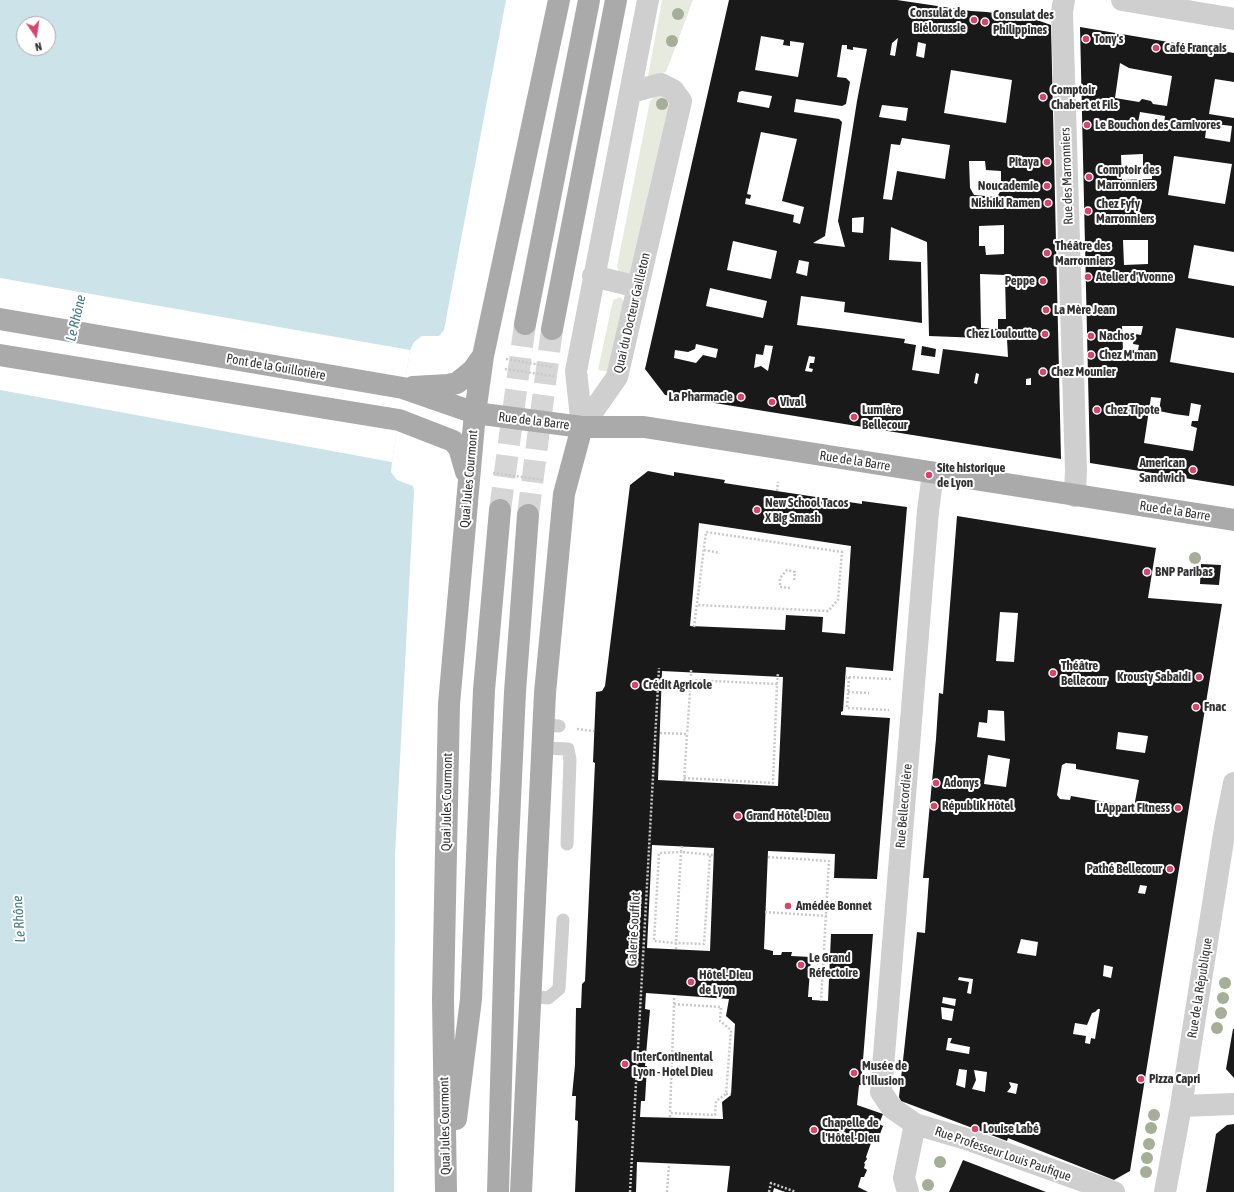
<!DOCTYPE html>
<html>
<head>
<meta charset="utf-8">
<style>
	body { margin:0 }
	#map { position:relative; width:1234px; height:1192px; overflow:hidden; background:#fff; font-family:"Asap Condensed",sans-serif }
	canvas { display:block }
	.north { position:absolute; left:16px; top:16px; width:40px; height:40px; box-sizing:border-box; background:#fff; border:1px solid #adadad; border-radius:50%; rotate:167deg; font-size:11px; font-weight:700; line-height:16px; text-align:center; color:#323232 }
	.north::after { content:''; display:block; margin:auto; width:14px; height:18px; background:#d94468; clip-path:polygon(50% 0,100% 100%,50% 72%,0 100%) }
</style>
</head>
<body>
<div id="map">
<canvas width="1234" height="1192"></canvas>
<div class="north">N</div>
</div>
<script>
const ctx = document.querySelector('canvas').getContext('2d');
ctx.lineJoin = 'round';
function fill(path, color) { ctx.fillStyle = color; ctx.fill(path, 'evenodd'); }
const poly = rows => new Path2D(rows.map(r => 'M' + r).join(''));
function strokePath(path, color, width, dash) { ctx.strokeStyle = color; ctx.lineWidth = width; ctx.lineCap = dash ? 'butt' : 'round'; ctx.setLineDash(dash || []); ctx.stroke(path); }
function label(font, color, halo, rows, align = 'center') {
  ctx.font = font + ' "Asap Condensed",sans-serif'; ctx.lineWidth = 4; ctx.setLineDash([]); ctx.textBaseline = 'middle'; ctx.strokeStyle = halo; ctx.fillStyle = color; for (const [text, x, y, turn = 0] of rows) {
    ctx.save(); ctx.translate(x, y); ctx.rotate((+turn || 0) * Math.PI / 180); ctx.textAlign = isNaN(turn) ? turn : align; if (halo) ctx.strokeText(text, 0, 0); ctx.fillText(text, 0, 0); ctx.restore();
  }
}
const green = poly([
	[662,0,693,0,666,72,648,76],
	[657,94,672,99,631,273,626,275,619,271,617,266,650,101],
	[620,297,625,303,611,372,598,370,613,300]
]);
const water = poly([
	[0,0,506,0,444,330,439,336,422,336,414,342,410,350,392,462,391,472,397,480,413,486,414,492,395,855,394,1192,0,1192],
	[24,24,48,24,48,48,24,48]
]);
const pier = poly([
	[0,278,410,350,392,462,0,390]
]);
const building = poly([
	[729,0,897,0,971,11,987,12,1034,19,1051,25,1061,459,665,395,645,369],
	[761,36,784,40,783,45,790,46,790,41,804,43,798,77,755,70],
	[898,38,895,56,890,55,892,43],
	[918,42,926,44,924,58,916,56],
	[842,45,847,45,847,49,853,50,853,47,867,49,857,101,838,221,845,247,813,243,825,236,842,122,839,119,794,112,796,99,842,106,846,104,850,82,846,78,837,77],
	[951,70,1012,80,1006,123,944,113],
	[742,91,772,96,769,108,737,102,739,92],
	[882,105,908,108,906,121,879,117],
	[761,132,797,139,782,201,804,207,800,224,793,222,794,215,745,204,746,198,750,199,751,195,747,194],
	[902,138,950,145,945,179,897,171,892,200,883,199,891,144,900,145],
	[969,161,985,161,986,170,1001,171,1001,190,997,197,974,195,970,188],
	[864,217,863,233,852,232,852,218],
	[1004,225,1004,254,986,255,985,246,979,246,979,226],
	[891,227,927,242,929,336,1007,339,1008,357,943,349,939,374,912,370,916,345,904,343,905,339,797,325,801,296,845,302,844,312,922,323,921,262,889,260],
	[733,241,777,251,771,279,727,270],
	[799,260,809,262,807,276,796,273],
	[980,274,1005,275,1006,319,998,319,998,329,981,328],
	[710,288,767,301,763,318,706,306],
	[696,344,718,349,716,358,703,355,696,363,674,358,675,350,688,352,695,349],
	[765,345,773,346,768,371,761,366,754,368,756,354,763,355],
	[809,356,815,357,814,363,810,363,809,368,813,369,812,372,805,371],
	[976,373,979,374,977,384,974,383],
	[1031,378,1031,385,1026,385,1026,379],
	[1080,27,1234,53,1234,82,1215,79,1209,114,1234,118,1234,252,1194,245,1188,278,1234,286,1234,338,1176,328,1170,362,1234,373,1234,486,1090,463],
	[1120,63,1129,68,1172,76,1167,106,1153,104,1151,101,1142,99,1139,102,1115,98],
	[1140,112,1165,116,1163,131,1137,128],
	[1207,123,1232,126,1230,142,1205,138],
	[1143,154,1143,167,1152,167,1152,179,1122,180,1121,155],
	[1174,156,1232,164,1225,204,1168,195],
	[1123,240,1148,240,1148,264,1124,265],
	[1122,326,1143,326,1141,335,1135,334,1133,344,1139,345,1138,350,1123,350],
	[1151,397,1161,398,1159,411,1174,414,1189,416,1191,403,1201,405,1198,421,1192,421,1191,426,1197,428,1193,451,1144,443],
	[922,346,936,349,935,357,921,355],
	[648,471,674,476,674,472,725,480,724,483,862,504,862,501,907,507,893,671,846,667,843,711,841,712,841,715,890,718,877,879,834,878,835,854,768,851,764,949,773,951,773,955,781,955,782,952,792,952,791,956,811,957,808,997,812,997,812,1000,828,1001,831,934,873,934,861,1085,859,1085,857,1105,883,1114,879,1124,883,1126,880,1134,876,1133,873,1137,873,1142,871,1143,866,1157,867,1159,864,1163,865,1164,864,1168,867,1170,864,1177,861,1177,858,1187,868,1192,785,1192,774,1188,773,1192,727,1192,730,1166,637,1162,636,1192,575,1192,578,1121,575,1120,576,1096,572,1096,575,1065,576,1008,581,1008,582,984,585,981,595,763,593,762,596,692,602,691,605,686,630,485],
	[699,523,851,546,845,634,822,632,823,617,786,615,785,630,690,626],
	[662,671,783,677,778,786,658,780],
	[652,845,714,848,710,951,647,948],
	[646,993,729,999,726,1016,735,1024,731,1095,722,1102,723,1119,640,1117,641,1101,645,1101,647,1066,645,1066,650,1010,645,1009],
	[957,516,1156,548,1148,598,1222,604,1130,1171,1114,1180,1008,1138,1007,1141,901,1101,899,1097,917,932,925,933,929,878,923,878,936,739,939,693,943,694],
	[1000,612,1018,613,1014,662,996,661],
	[988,710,1004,711,1005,741,977,737,979,722,987,723],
	[1118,732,1148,736,1145,753,1116,749],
	[988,755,1010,759,1006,787,984,784],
	[1066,763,1076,764,1076,769,1139,780,1134,807,1071,796,1070,800,1060,799,1057,795,1062,765],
	[1140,885,1147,886,1145,894,1138,893],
	[1021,939,1038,942,1036,956,1017,953],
	[1104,965,1113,967,1111,978,1103,976],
	[959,977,973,979,971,994,967,993,969,982,958,980],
	[943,997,956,999,955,1006,942,1003],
	[941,1007,954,1009,952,1021,942,1019],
	[1098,1009,1100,1009,1095,1039,1091,1038,1090,1044,1085,1043,1086,1036,1073,1034,1075,1023,1087,1025,1092,1013,1095,1012],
	[948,1038,952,1038,950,1043,970,1047,969,1054,946,1050],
	[959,1069,967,1070,965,1088,956,1085],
	[974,1070,987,1072,985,1092,972,1089,976,1080],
	[1009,1082,1018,1084,1016,1094,1007,1092,1011,1087],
	[1201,564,1221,565,1219,585,1200,584],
	[1233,1029,1234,1029,1234,1078,1226,1069],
	[1234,1124,1234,1192,1206,1192,1216,1134,1227,1125],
	[963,1160,1046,1192,949,1192]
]);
const primaryTunnel = poly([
	[500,510,525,324],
	[528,515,552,329]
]);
const path = poly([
	[506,359,552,367],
	[505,369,554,376],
	[493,473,544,480],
	[777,491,778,482],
	[704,550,720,553],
	[790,588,780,587,780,578,787,570,795,572,794,581],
	[694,627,706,532,842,552,838,600,828,611,697,605],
	[845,677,891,679],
	[849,677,847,708,889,710],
	[691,680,691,670],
	[777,684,778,673],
	[848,692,869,693],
	[577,729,594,731],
	[660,733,687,734,684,782],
	[684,778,773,783,777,684,691,680,687,734],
	[682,846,681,852,714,855],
	[768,857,829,861,821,1001],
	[827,902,873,903],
	[765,912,827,916],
	[676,949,676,943,681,852,659,853,654,941,676,943,704,944,710,855],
	[674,1004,721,1007,720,1021,731,1030,726,1094,716,1101,715,1115,670,1113,674,1004,674,996],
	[637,1054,672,1055],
	[726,1094,731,1094],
	[670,1117,670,1113],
	[630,1192,659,668],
	[667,1192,669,1165],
	[769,1192,771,1183,796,1192],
	[783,1192,783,1191]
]);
const lane = poly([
	[543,725,559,726],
	[542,748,568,749,570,760,567,844],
	[530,996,548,998,559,989,563,920]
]);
const street = poly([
	[1064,0,1062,12,1076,470,1075,496],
	[1122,0,1234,19],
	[593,276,638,287],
	[582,427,576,371,648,0],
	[582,427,617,377,681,101,673,90,661,84,631,92],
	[933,473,928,511,881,1092,892,1108,915,1124,966,1139,1114,1192],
	[1181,1106,1234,1104],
	[908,1192,904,1178,915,1124],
	[1165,1192,1181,1106,1225,828,1234,783]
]);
const primary = poly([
	[0,319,403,388,475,413,582,427,644,427,1234,520],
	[525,324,589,0],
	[552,329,616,0],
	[0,355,399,420,453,441,459,448,466,472],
	[413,387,448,385,457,383,473,370,483,356],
	[456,1119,471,999,484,690,500,510],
	[446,1192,443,999,449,704,475,413,483,356,559,0],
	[498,1192,507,865,515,692,528,515],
	[521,1192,545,693,564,494,582,427]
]);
const trees = [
	[678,14],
	[672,41],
	[662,104],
	[1195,558],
	[1225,983],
	[1223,998],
	[1221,1013],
	[1217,1028],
	[1154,1115],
	[1151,1128],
	[1149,1144],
	[1147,1158],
	[940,1162],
	[1146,1172],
	[928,1185]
];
const markers = [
	[974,20,4,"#d94468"],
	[985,22,4,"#d94468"],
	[1086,39,4,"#d94468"],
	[1156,48,4,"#d94468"],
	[1043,97,4,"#d94468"],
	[1087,125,4,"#d94468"],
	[1047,162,4,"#d94468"],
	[1089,177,4,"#d94468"],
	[1047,186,4,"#d94468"],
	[1048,203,4,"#d94468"],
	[1088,211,4,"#d94468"],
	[1047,253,4,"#d94468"],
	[1088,277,4,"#d94468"],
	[1043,281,4,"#d94468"],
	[1046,310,4,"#d94468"],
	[1045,334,4,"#d94468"],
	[1091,336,4,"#d94468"],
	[1091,355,4,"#d94468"],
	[1043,372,4,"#d94468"],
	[741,397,4,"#d94468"],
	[772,402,4,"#d94468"],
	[1097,410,4,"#d94468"],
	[854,417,4,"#d94468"],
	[1193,470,4,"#d94468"],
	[929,475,4,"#d94468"],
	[757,510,4,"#d94468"],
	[1147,572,4,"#d94468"],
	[1053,673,4,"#d94468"],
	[1199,677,4,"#d94468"],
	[635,685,4,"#d94468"],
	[1196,707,4,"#d94468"],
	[936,783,4,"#d94468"],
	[934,806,4,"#d94468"],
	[1178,808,4,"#d94468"],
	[738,816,4,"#d94468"],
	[1170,869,4,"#d94468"],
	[788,906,4,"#d94468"],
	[801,965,4,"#d94468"],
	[691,982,4,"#d94468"],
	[625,1064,4,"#d94468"],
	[854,1073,4,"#d94468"],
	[1141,1079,4,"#d94468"],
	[975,1129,4,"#d94468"],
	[814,1130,4,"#d94468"]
];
const poiNames = [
	["Consulat de",966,13,"right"],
	["Biélorussie",966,28,"right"],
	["Consulat des",993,15],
	["Philippines",993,30],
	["Tony's",1094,39],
	["Café Français",1164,48],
	["Comptoir",1051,90],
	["Chabert et Fils",1051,105],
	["Le Bouchon des Carnivores",1095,125],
	["Pitaya",1039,162,"right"],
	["Comptoir des",1097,170],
	["Marronniers",1097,185],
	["Noucademie",1039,186,"right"],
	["Nishiki Ramen",1040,203,"right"],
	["Chez Fyfy",1096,204],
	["Marronniers",1096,219],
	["Théâtre des",1055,246],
	["Marronniers",1055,261],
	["Atelier d'Yvonne",1096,277],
	["Peppe",1035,281,"right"],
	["La Mère Jean",1054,310],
	["Chez Louloutte",1037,334,"right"],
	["Nachos",1099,336],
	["Chez M'man",1099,355],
	["Chez Mounier",1051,372],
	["La Pharmacie",733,397,"right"],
	["Vival",780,402],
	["Lumière",862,410],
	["Bellecour",862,425],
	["Chez Tipote",1105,410],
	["American",1185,463,"right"],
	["Sandwich",1185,478,"right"],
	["Site historique",937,468],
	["de Lyon",937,483],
	["New School Tacos",765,503],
	["X Big Smash",765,518],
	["BNP Paribas",1155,572],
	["Théâtre",1061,666],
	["Bellecour",1061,681],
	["Krousty Sabaidi",1191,677,"right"],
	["Crédit Agricole",643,685],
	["Fnac",1204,707],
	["Adonys",944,783],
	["Républik Hôtel",942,806],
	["L'Appart Fitness",1170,808,"right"],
	["Grand Hôtel-Dieu",746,816],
	["Pathé Bellecour",1162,869,"right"],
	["Amédée Bonnet",796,906],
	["Le Grand",809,958],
	["Réfectoire",809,973],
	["Hôtel-Dieu",699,975],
	["de Lyon",699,990],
	["InterContinental",633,1057],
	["Lyon - Hotel Dieu",633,1072],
	["Musée de",862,1066],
	["l'Illusion",862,1081],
	["Pizza Capri",1149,1079],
	["Chapelle de",822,1123],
	["l'Hôtel-Dieu",822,1138],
	["Louise Labé",983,1129]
];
const streetNames = [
	["Rue des Marronniers",1067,176,-92],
	["Quai du Docteur Gailleton",632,313,-77],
	["Pont de la Guillotière",276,367,10],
	["Rue de la Barre",534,421,7],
	["Rue de la Barre",855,461,9],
	["Quai Jules Courmont",469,479,-85],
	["Rue de la Barre",1175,511,9],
	["Quai Jules Courmont",447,802,-89],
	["Rue Bellecordière",904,806,-85],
	["Galerie Soufflot",634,929,-87],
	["Rue de la République",1200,988,-81],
	["Quai Jules Courmont",445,1126,-91],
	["Rue Professeur Louis Paufique",1003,1154,19]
];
const waterNames = [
	["Le Rhône",76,318,-77],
	["Le Rhône",19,919,-94]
];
fill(green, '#e7eade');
fill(water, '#cce3e9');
fill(pier, '#fff');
fill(building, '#191919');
strokePath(primaryTunnel, '#d6d6d6', 22, [22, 11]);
strokePath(path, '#c9c9c9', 2.5, [2, 2]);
strokePath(lane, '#cfcfcf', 13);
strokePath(street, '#cfcfcf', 22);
strokePath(primary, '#aaa', 22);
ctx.fillStyle = '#a5ae97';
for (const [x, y] of trees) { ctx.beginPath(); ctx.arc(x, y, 6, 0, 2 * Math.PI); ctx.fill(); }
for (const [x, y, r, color] of markers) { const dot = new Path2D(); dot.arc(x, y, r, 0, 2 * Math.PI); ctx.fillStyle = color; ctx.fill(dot); strokePath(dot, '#fff', 1.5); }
label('bold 13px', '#323232', '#fff', poiNames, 'left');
label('13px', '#323232', '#fff', streetNames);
label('italic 14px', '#427a89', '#fff', waterNames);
</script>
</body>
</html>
